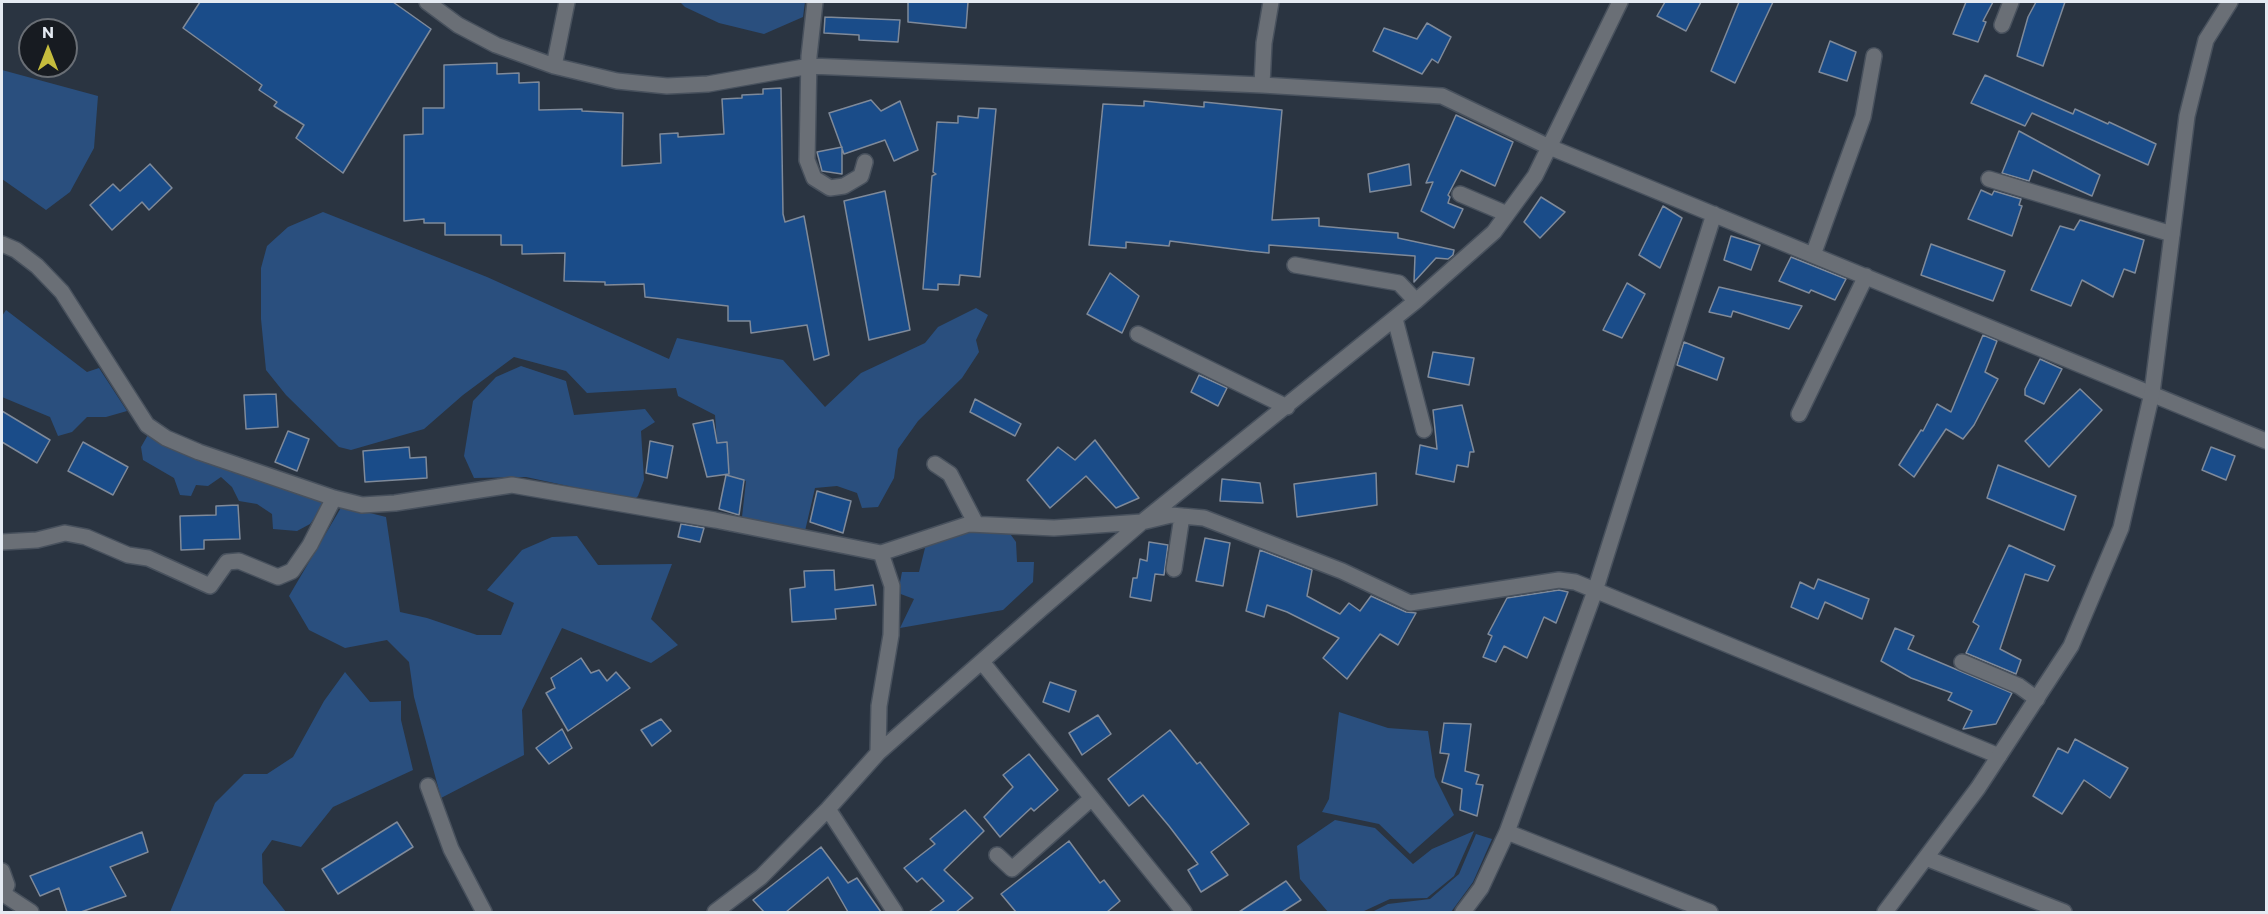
<!DOCTYPE html>
<html>
<head>
<meta charset="utf-8">
<style>
	body { margin:0 }
	#map { position:relative; width:2268px; height:914px; overflow:hidden; background:#2a3441; font-family:Commissioner,sans-serif }
	canvas { display:block }
	.frame { position:absolute; inset:0; border:3px solid #e4eaf2; pointer-events:none }
	.north { position:absolute; left:18px; top:18px; width:60px; height:60px; box-sizing:border-box; background:#171b21; border:2px solid #696e75; border-radius:50%; rotate:0deg; font-size:16px; font-weight:700; line-height:24px; text-align:center; color:#e4eaf2 }
	.north::after { content:''; display:block; margin:auto; width:21px; height:27px; background:#c5bc3d; clip-path:polygon(50% 0,100% 100%,50% 72%,0 100%) }
</style>
</head>
<body>
<div id="map">
<canvas width="2268" height="914"></canvas>
<div class="frame"></div>
<div class="north">N</div>
</div>
<script>
const ctx = document.querySelector('canvas').getContext('2d');
ctx.lineJoin = 'round';
function fill(path, color) { ctx.fillStyle = color; ctx.fill(path, 'evenodd'); }
const poly = rows => new Path2D(rows.map(r => 'M' + r).join(''));
function strokePath(path, color, width, dash) { ctx.strokeStyle = color; ctx.lineWidth = width; ctx.lineCap = dash ? 'butt' : 'round'; ctx.setLineDash(dash || []); ctx.stroke(path); }
const green = poly([
	[680,2,805,2,803,17,764,34,719,23,685,7],
	[2,70,98,96,94,148,70,192,46,210,2,179],
	[323,212,487,277,669,359,677,338,783,360,825,407,861,373,925,343,938,327,976,308,988,315,976,340,979,352,962,378,918,421,898,449,894,478,878,507,862,508,857,493,837,486,815,488,805,531,742,517,746,481,729,476,727,443,717,443,715,415,678,396,676,388,587,393,566,371,514,357,463,395,424,429,351,450,339,447,286,395,266,370,261,319,261,268,267,246,288,227],
	[6,310,87,372,99,368,127,411,106,417,87,417,72,432,58,436,50,417,2,397,2,316],
	[521,366,566,381,574,415,645,409,655,422,641,431,644,480,638,496,634,500,526,477,474,478,464,456,473,401,496,377],
	[149,433,324,501,321,509,310,524,297,531,273,529,272,514,257,504,239,501,232,487,221,477,208,486,196,485,191,496,180,495,174,478,143,460,141,447],
	[342,506,386,517,400,612,427,618,477,635,501,635,514,603,487,590,522,550,552,537,577,536,598,565,672,564,651,619,678,645,651,663,562,628,522,710,524,755,441,798,414,697,409,662,387,640,345,648,309,630,289,596],
	[968,527,1006,528,1016,542,1017,562,1034,562,1033,582,1003,610,900,628,914,599,898,593,902,572,919,572,926,544],
	[345,672,370,702,401,701,401,720,413,770,333,807,301,847,272,840,262,854,263,883,286,912,170,912,215,803,244,774,267,774,293,757,324,701],
	[1339,712,1388,728,1428,731,1435,777,1454,815,1410,854,1379,824,1322,812,1329,799],
	[1335,820,1375,828,1413,864,1432,849,1474,831,1454,876,1427,898,1390,899,1362,912,1328,912,1300,879,1297,846],
	[1476,834,1492,839,1473,882,1451,912,1372,912,1388,904,1430,899,1459,874]
]);
const building = poly([
	[200,2,393,2,431,29,343,173,296,138,304,125,274,106,277,102,259,90,262,85,183,28,200,2],
	[908,2,968,2,966,28,908,22,908,2],
	[1665,2,1701,2,1686,31,1657,16,1665,2],
	[1739,2,1773,2,1735,83,1711,71,1739,2],
	[1966,2,1993,2,1983,21,1986,22,1978,42,1953,34,1966,2],
	[2036,2,2065,2,2043,66,2017,56,2028,17,2036,2],
	[825,17,900,20,898,42,859,40,859,35,824,33,825,17],
	[1427,23,1451,37,1438,63,1432,59,1422,74,1373,51,1384,28,1417,39,1427,23],
	[1830,41,1856,52,1847,81,1819,72,1830,41],
	[497,63,497,74,519,73,519,83,539,82,539,110,582,109,582,111,623,113,622,166,661,163,660,134,678,133,678,137,724,134,722,99,742,98,742,95,763,94,763,89,781,88,783,214,785,222,804,216,829,355,814,360,807,325,751,333,750,321,728,321,728,306,645,297,644,284,605,285,605,282,564,281,565,253,522,254,522,245,501,245,501,235,445,235,445,223,424,223,424,219,404,221,404,135,423,134,423,108,444,108,444,65,497,63],
	[1985,75,2073,114,2075,109,2108,124,2109,122,2156,144,2148,165,2032,113,2025,126,1971,103,1985,75],
	[871,100,881,111,900,101,918,150,894,161,885,140,844,154,829,113,871,100],
	[1144,101,1204,107,1204,102,1282,110,1272,220,1319,218,1319,226,1398,233,1398,238,1454,250,1453,255,1448,259,1436,258,1414,282,1415,256,1269,245,1269,253,1249,251,1170,241,1169,246,1126,242,1126,248,1089,245,1103,104,1144,106,1144,101],
	[979,108,996,109,980,277,960,275,959,285,938,284,938,290,923,289,932,176,936,174,933,172,937,122,958,123,958,116,978,118,979,108],
	[1456,115,1513,142,1495,186,1461,170,1448,195,1450,197,1448,203,1463,209,1454,228,1421,211,1433,182,1426,183,1456,115],
	[2019,131,2100,175,2092,196,2033,170,2029,181,2002,173,2019,131],
	[842,147,842,174,822,171,817,152,842,147],
	[150,164,172,188,149,210,142,202,112,230,90,205,113,184,120,191,150,164],
	[1409,164,1411,185,1370,192,1368,174,1409,164],
	[1981,190,1992,195,1994,191,2021,199,2019,205,2022,206,2012,236,1968,219,1981,190],
	[885,191,910,330,869,340,844,201,885,191],
	[1541,197,1565,212,1540,238,1524,222,1541,197],
	[1663,206,1682,218,1660,268,1639,255,1663,206],
	[2080,220,2144,240,2135,273,2124,269,2113,297,2082,280,2071,306,2031,290,2060,226,2074,230,2080,220],
	[1731,236,1760,245,1751,270,1724,260,1731,236],
	[1931,244,2005,271,1993,301,1921,275,1931,244],
	[1791,257,1846,279,1835,300,1811,290,1809,293,1779,281,1791,257],
	[1110,273,1139,296,1122,333,1087,314,1110,273],
	[1627,283,1645,294,1622,338,1603,330,1627,283],
	[1719,287,1802,306,1789,329,1733,311,1731,317,1709,312,1719,287],
	[1983,335,1997,341,1985,372,1998,379,1974,425,1963,439,1946,429,1914,477,1899,465,1921,430,1923,431,1937,404,1951,412,1983,335],
	[1684,342,1724,358,1717,380,1677,365,1684,342],
	[1433,352,1474,358,1469,385,1428,377,1433,352],
	[2040,359,2062,369,2044,404,2025,395,2025,389,2040,359],
	[1199,375,1227,388,1218,406,1191,392,1199,375],
	[2080,389,2102,410,2049,467,2025,441,2080,389],
	[276,394,278,427,246,429,244,395,276,394],
	[975,399,1021,424,1015,436,970,412,975,399],
	[1462,405,1474,452,1470,452,1468,467,1457,465,1454,482,1416,474,1420,445,1437,449,1433,410,1462,405],
	[2,411,50,440,37,463,2,442,2,411],
	[713,420,717,443,727,442,729,474,707,477,693,424,713,420],
	[288,431,309,439,297,471,275,462,288,431],
	[1095,440,1139,498,1116,508,1086,476,1050,508,1027,480,1058,447,1075,460,1095,440],
	[650,441,673,446,667,478,646,473,650,441],
	[83,442,128,467,113,495,68,471,83,442],
	[409,447,410,458,426,457,427,478,365,482,363,451,409,447],
	[2211,447,2235,456,2226,480,2202,470,2211,447],
	[1998,465,2076,496,2064,530,1987,498,1998,465],
	[1376,473,1377,505,1297,517,1294,484,1376,473],
	[726,475,744,480,739,515,719,509,726,475],
	[1222,479,1260,483,1263,503,1220,501,1222,479],
	[817,491,851,501,843,533,810,522,817,491],
	[238,505,240,539,204,540,204,549,181,550,180,516,216,515,216,506,238,505],
	[681,524,704,528,700,542,678,537,681,524],
	[1205,538,1230,543,1223,586,1196,581,1205,538],
	[1149,542,1168,545,1164,575,1155,574,1151,601,1130,597,1133,578,1137,578,1140,559,1147,561,1149,542],
	[2009,545,2055,566,2048,581,2025,574,2000,649,2021,660,2016,674,1966,653,1979,626,1973,622,2009,545],
	[1260,550,1312,570,1307,596,1340,614,1349,603,1360,611,1371,596,1406,612,1416,613,1398,645,1380,634,1347,679,1323,658,1339,638,1287,612,1267,605,1264,617,1246,611,1260,550],
	[834,570,835,590,873,585,876,605,835,609,836,619,792,622,790,589,805,587,804,571,834,570],
	[1818,579,1869,599,1862,619,1825,602,1818,619,1791,607,1800,582,1814,589,1818,579],
	[1559,590,1568,592,1556,623,1544,617,1527,658,1504,646,1496,662,1483,657,1492,636,1488,634,1507,598,1559,590],
	[1895,628,1914,636,1908,649,2012,693,1996,724,1963,729,1972,711,1948,700,1952,693,1911,678,1881,661,1895,628],
	[581,658,591,673,599,670,607,681,616,672,630,688,568,731,546,693,555,688,551,678,581,658],
	[1050,682,1076,691,1069,712,1043,702,1050,682],
	[1098,715,1111,734,1082,755,1069,733,1098,715],
	[661,719,671,731,652,746,641,730,661,719],
	[1444,723,1471,724,1465,771,1479,775,1476,784,1483,785,1477,816,1460,810,1462,789,1442,782,1449,754,1440,753,1444,723],
	[562,729,572,748,549,764,536,748,562,729],
	[1170,730,1197,764,1200,762,1249,824,1211,852,1228,875,1201,892,1188,870,1198,864,1169,826,1143,795,1129,806,1108,779,1170,730],
	[2075,739,2128,768,2110,798,2084,780,2062,814,2033,796,2058,748,2068,753,2075,739],
	[1029,754,1058,790,1034,811,1031,808,1000,837,984,817,1013,787,1003,775,1029,754],
	[965,810,984,831,944,870,973,898,956,912,929,912,944,901,922,878,917,882,904,868,935,844,930,839,965,810],
	[397,822,413,847,338,894,322,869,397,822],
	[142,832,148,852,110,867,126,896,81,912,67,912,59,888,40,896,30,876,142,832],
	[1069,841,1100,883,1104,880,1120,901,1107,912,1016,912,1001,894,1069,841],
	[821,847,848,883,857,878,881,912,848,912,828,877,786,912,764,912,753,900,821,847],
	[1286,881,1301,900,1282,912,1239,912,1286,881]
]);
const minor = poly([
	[427,2,458,25,496,45,554,66,617,81,667,86,708,84,810,66,1262,85,1442,96,1547,146,2266,441],
	[815,2,809,56,807,160,814,178,830,188,844,186,861,176,865,162],
	[2002,25,2011,2],
	[554,66,567,2],
	[1262,85,1264,43,1271,2],
	[1989,179,2172,234],
	[1460,194,1507,214],
	[2,244,16,250,37,266,62,292,147,425,166,438,199,452,334,498,362,505,395,503,512,485,715,520,881,553,969,524,1054,528,1142,522,1171,515,1204,518,1342,571,1410,603,1559,580,1575,582,1999,756],
	[1813,255,1863,117,1874,56],
	[1295,265,1399,283,1416,301],
	[1395,319,1424,430],
	[1138,334,1287,407],
	[1799,414,1866,276],
	[935,464,950,474,976,524],
	[2,542,37,540,65,533,86,537,128,555,148,558,210,586,227,562,239,561,278,577,292,571,310,545,334,498],
	[1174,569,1182,516],
	[982,662,1184,912],
	[1962,662,2019,686,2037,699],
	[878,753,879,706,891,635,892,586,881,553],
	[428,786,451,849,484,912],
	[828,809,895,912],
	[1507,832,1710,912],
	[997,855,1012,869,1092,798],
	[1926,858,2064,912],
	[2,871,7,885,3,894],
	[2,893,31,912],
	[715,912,761,877,828,809,878,753,1040,610,1142,522,1416,301,1494,232,1535,176,1620,2],
	[1463,912,1481,888,1507,832,1595,591,1714,214]
]);
const tertiary = poly([
	[1885,912,1978,788,2071,646,2121,528,2152,393,2187,116,2206,40,2230,2]
]);
fill(green, '#2a4f7e');
fill(building, '#1a4c89');
strokePath(building, '#7f8a9a', 1.5);
strokePath(minor, '#48515d', 18);
strokePath(tertiary, '#48515d', 18);
strokePath(minor, '#6a6f76', 15);
strokePath(tertiary, '#6a6f76', 15);
</script>
</body>
</html>
